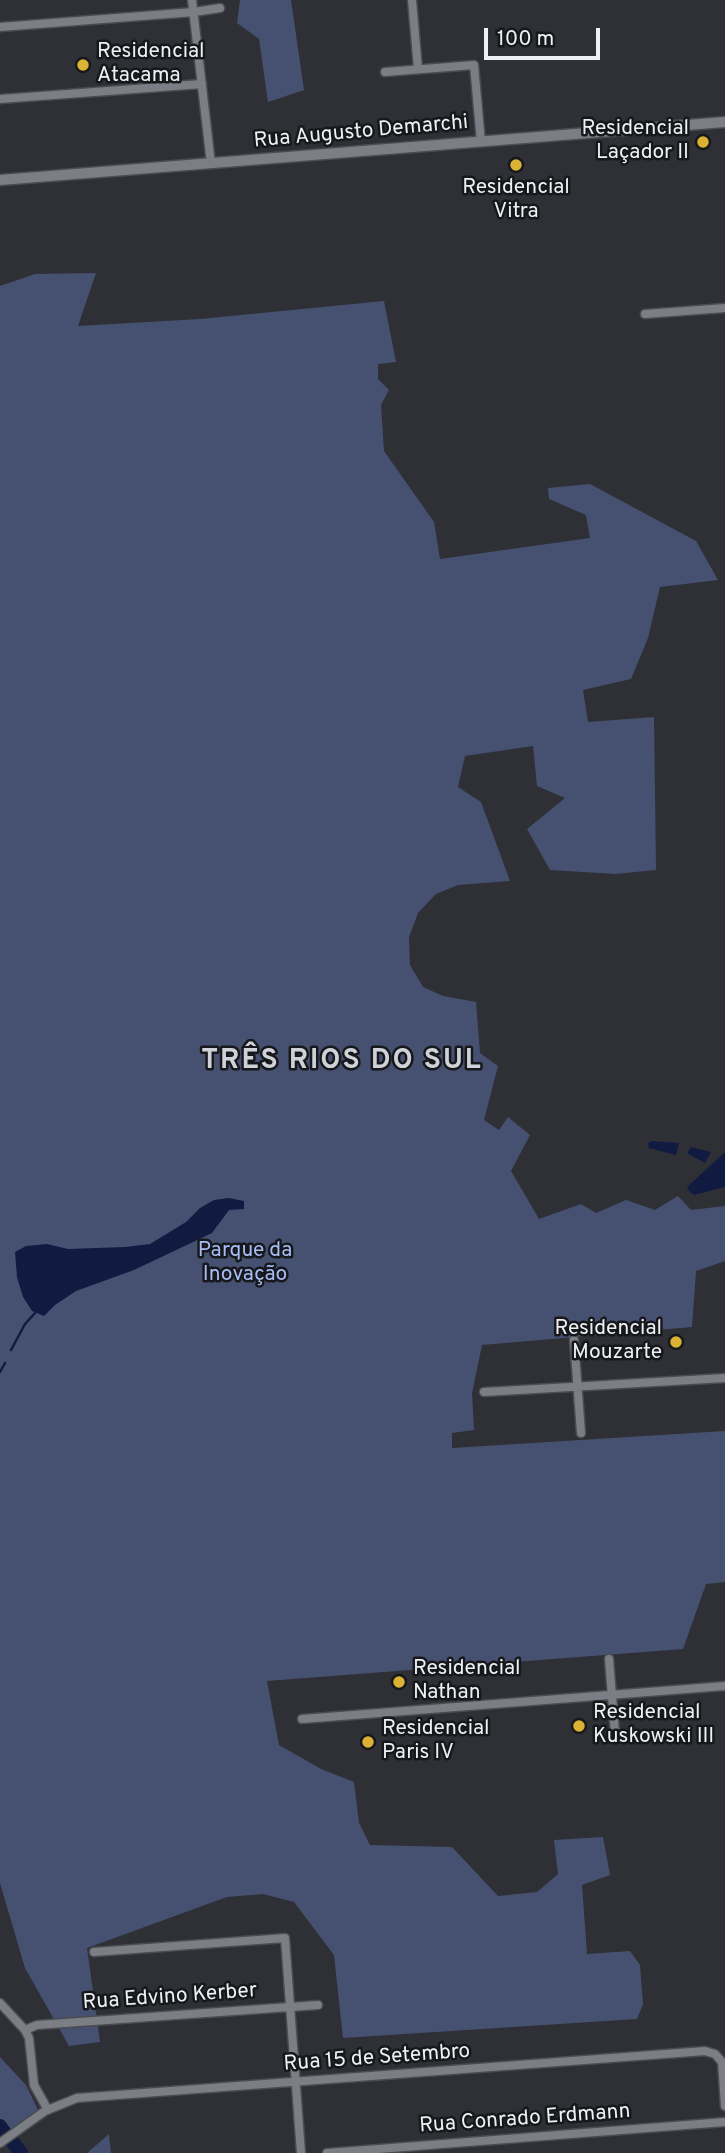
<!DOCTYPE html>
<html>
<head>
<meta charset="utf-8">
<style>
	body { margin:0 }
	#map { position:relative; width:725px; height:2153px; overflow:hidden; background:#2e3036; font-family:Overpass,sans-serif }
	canvas { display:block }
	.scale { position:absolute; left:484px; top:28px; width:116px; height:32px; box-sizing:border-box; border:4px solid #eff0f3; border-top:0; padding-left:9px; font-size:21px; line-height:24px; white-space:nowrap; color:#eff0f3; -webkit-text-stroke:5px #17181b; paint-order:stroke }
</style>
</head>
<body>
<div id="map">
<canvas width="725" height="2153"></canvas>
<div class="scale">100 m</div>
</div>
<script>
const ctx = document.querySelector('canvas').getContext('2d');
ctx.lineJoin = 'round';
function fill(path, color) { ctx.fillStyle = color; ctx.fill(path, 'evenodd'); }
const poly = rows => new Path2D(rows.map(r => 'M' + r).join(''));
function strokePath(path, color, width, dash) { ctx.strokeStyle = color; ctx.lineWidth = width; ctx.lineCap = dash ? 'butt' : 'round'; ctx.setLineDash(dash || []); ctx.stroke(path); }
function label(font, color, halo, rows, align = 'center') {
  ctx.font = font + ' Overpass,sans-serif'; ctx.lineWidth = 5; ctx.setLineDash([]); ctx.textBaseline = 'middle'; ctx.strokeStyle = halo; ctx.fillStyle = color; for (const [text, x, y, turn = 0] of rows) {
    ctx.save(); ctx.translate(x, y); ctx.rotate((+turn || 0) * Math.PI / 180); ctx.textAlign = isNaN(turn) ? turn : align; if (halo) ctx.strokeText(text, 0, 0); ctx.fillText(text, 0, 0); ctx.restore();
  }
}
const green = poly([
	[240,0,291,0,304,90,268,102,259,39,237,23],
	[96,273,78,326,200,319,384,301,396,362,378,364,378,379,389,390,381,405,384,451,434,522,440,559,590,538,586,515,549,499,548,488,590,484,696,541,718,580,660,587,648,638,631,679,583,690,588,722,654,717,656,870,615,874,550,870,527,829,565,798,537,786,533,746,465,756,458,787,481,802,510,881,458,885,436,894,418,913,409,937,410,965,423,987,443,996,476,1002,480,1053,498,1066,484,1120,499,1130,508,1117,530,1135,511,1171,539,1219,581,1204,596,1213,626,1200,655,1210,678,1196,691,1210,725,1206,725,1261,696,1271,692,1327,482,1345,472,1393,474,1430,452,1433,452,1448,725,1431,725,1582,706,1584,683,1649,267,1681,279,1745,321,1769,354,1782,359,1823,370,1845,452,1847,498,1896,537,1892,558,1874,554,1840,603,1837,610,1875,582,1885,587,1954,630,1951,640,1965,643,2004,637,2019,343,2038,334,1955,294,1902,263,1894,227,1897,87,1948,100,2042,69,2046,25,1968,0,1883,0,286,35,274],
	[0,2057,26,2085,39,2112,0,2136],
	[109,2134,111,2153,87,2153]
]);
const water = poly([
	[652,1141,679,1143,676,1155,649,1148,648,1143],
	[691,1147,711,1152,705,1163,687,1153],
	[725,1152,725,1187,694,1195,690,1192,687,1187],
	[229,1198,244,1201,244,1209,229,1210,212,1233,134,1270,76,1291,55,1305,44,1316,32,1311,23,1297,17,1277,15,1252,26,1246,47,1244,68,1249,125,1247,150,1244,186,1222,200,1208,214,1200]
]);
const stream = poly([
	[11,1350,25,1324,35,1313],
	[0,1372,5,1363]
]);
const river = poly([
	[0,2126,5,2133],
	[12,2141,21,2153]
]);
const minor = poly([
	[192,0,211,164],
	[412,0,418,69],
	[0,27,194,12,220,8],
	[385,72,474,65,481,142],
	[0,99,202,84],
	[645,314,725,308],
	[574,1340,581,1433],
	[484,1392,725,1378],
	[609,1659,615,1733],
	[302,1719,725,1686],
	[94,1952,285,1938,301,2153],
	[0,2003,25,2030,29,2038,34,2085,48,2110],
	[25,2030,37,2025,318,2005],
	[0,2143,45,2111,77,2098,705,2051,715,2054,722,2062,725,2106],
	[327,2153,725,2122]
]);
const tertiary = poly([
	[0,180,725,122]
]);
const markers = [
	[83,65,7,"#dbb233"],
	[703,142,7,"#dbb233"],
	[516,165,7,"#dbb233"],
	[676,1342,7,"#dbb233"],
	[399,1682,7,"#dbb233"],
	[579,1726,7,"#dbb233"],
	[368,1742,7,"#dbb233"]
];
const poiNames = [
	["Residencial",97,53],
	["Atacama",97,77],
	["Residencial",689,130,"right"],
	["Laçador II",689,154,"right"],
	["Residencial",516,189,"center"],
	["Vitra",516,213,"center"],
	["Residencial",662,1330,"right"],
	["Mouzarte",662,1354,"right"],
	["Residencial",413,1670],
	["Nathan",413,1694],
	["Residencial",593,1714],
	["Kuskowski III",593,1738],
	["Residencial",382,1730],
	["Paris IV",382,1754]
];
const streetNames = [
	["Rua Augusto Demarchi",361,133,-5],
	["Rua Edvino Kerber",170,1998,-4],
	["Rua 15 de Setembro",377,2059,-4],
	["Rua Conrado Erdmann",525,2120,-4]
];
const parkNames = [
	["Parque da",245,1252],
	["Inovação",245,1276]
];
const districtNames = [
	["TRÊS RIOS DO SUL",342,1062]
];
fill(green, '#465171');
fill(water, '#111b42');
strokePath(stream, '#111b42', 2.5);
strokePath(river, '#111b42', 14);
strokePath(minor, '#4b4c50', 11);
strokePath(tertiary, '#4b4c50', 13);
strokePath(minor, '#7b7e84', 8);
strokePath(tertiary, '#7b7e84', 10);
for (const [x, y, r, color] of markers) { const dot = new Path2D(); dot.arc(x, y, r, 0, 2 * Math.PI); ctx.fillStyle = color; ctx.fill(dot); strokePath(dot, '#17181b', 2.5); }
label('21px', '#eff0f3', '#17181b', poiNames, 'left');
label('21px', '#eff0f3', '#17181b', streetNames);
label('21px', '#a8bdf6', '#17181b', parkNames);
ctx.letterSpacing = '2px';
label('bold 28px', '#d0d2d9', '#17181b', districtNames);
ctx.letterSpacing = '0px';
</script>
</body>
</html>
